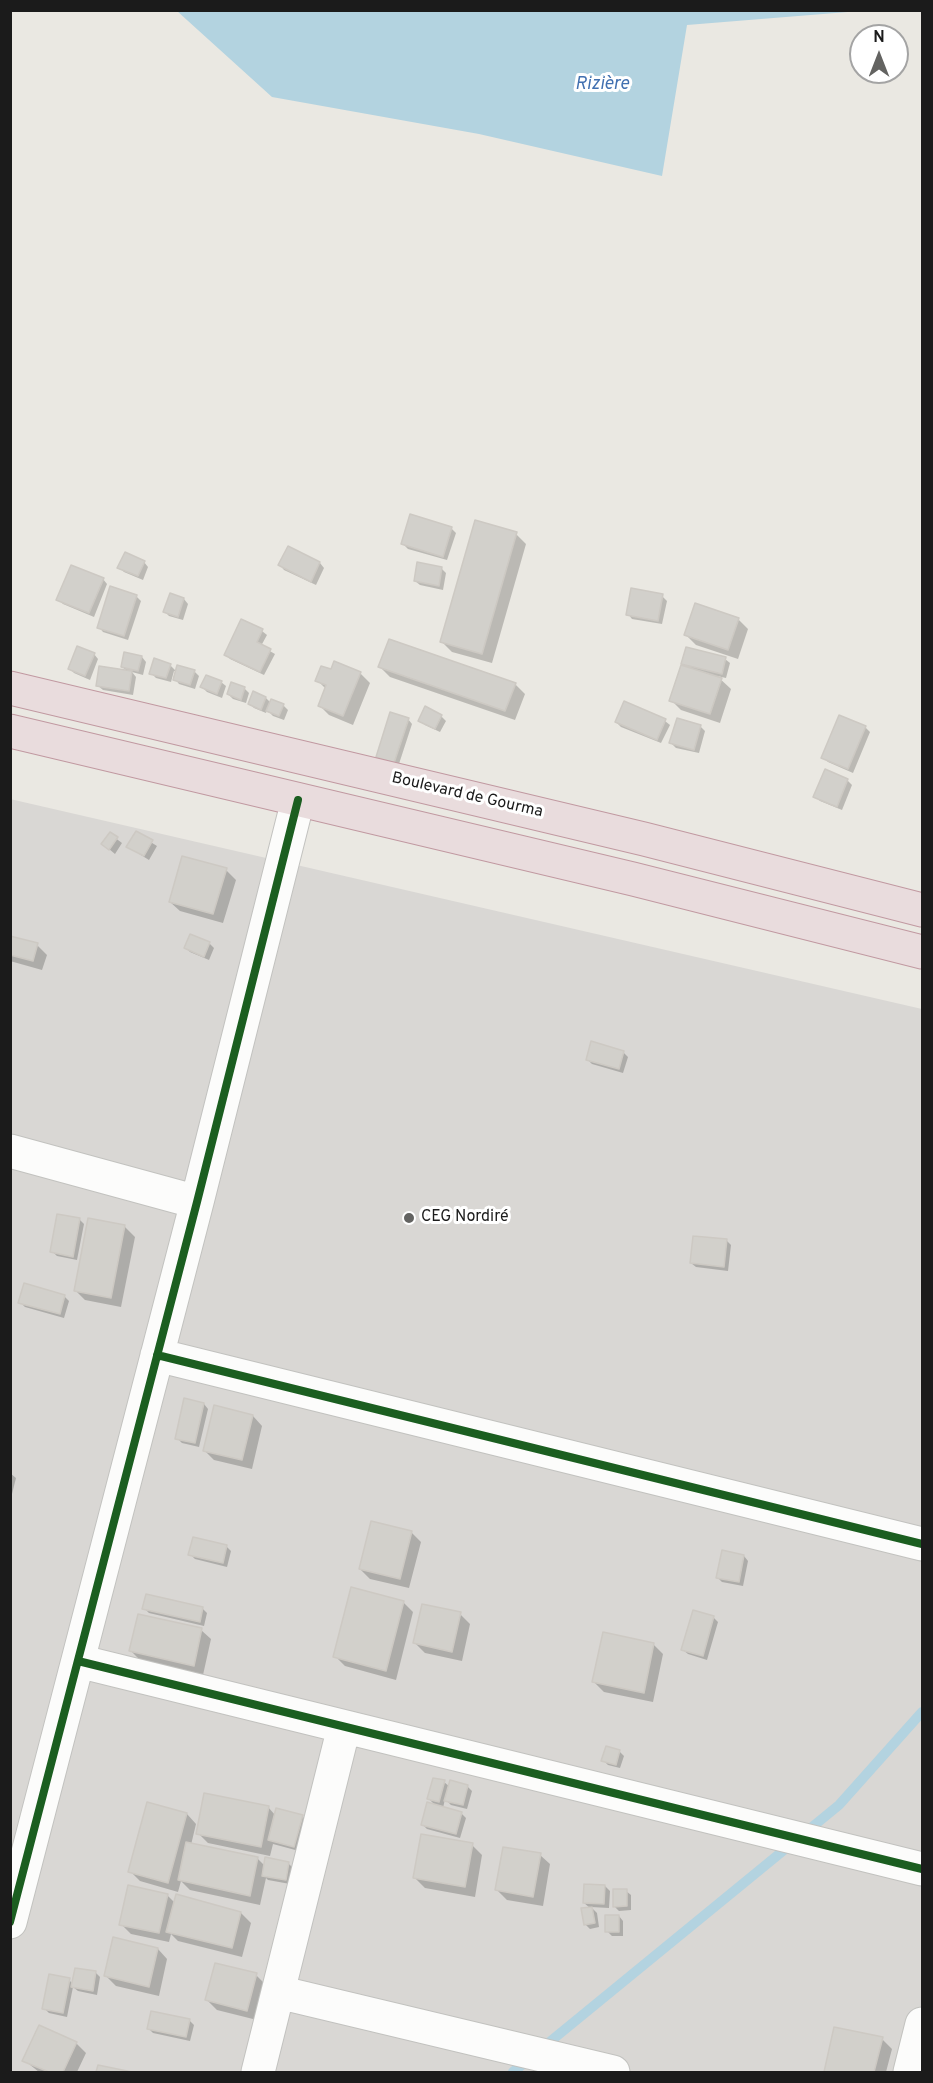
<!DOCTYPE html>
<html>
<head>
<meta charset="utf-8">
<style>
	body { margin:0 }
	#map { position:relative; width:933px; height:2083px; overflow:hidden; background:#eae8e2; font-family:Overpass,sans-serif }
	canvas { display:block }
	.frame { position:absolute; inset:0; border:12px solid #1b1b1b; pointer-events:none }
	.north { position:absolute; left:849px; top:24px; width:60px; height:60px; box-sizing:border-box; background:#fff; border:2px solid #a4a4a4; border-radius:50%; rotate:0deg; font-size:16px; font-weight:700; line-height:24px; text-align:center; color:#1b1b1b }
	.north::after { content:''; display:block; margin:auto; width:21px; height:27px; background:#636361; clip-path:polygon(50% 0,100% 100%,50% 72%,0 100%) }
</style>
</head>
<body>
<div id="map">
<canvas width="933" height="2083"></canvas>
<div class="frame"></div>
<div class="north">N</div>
</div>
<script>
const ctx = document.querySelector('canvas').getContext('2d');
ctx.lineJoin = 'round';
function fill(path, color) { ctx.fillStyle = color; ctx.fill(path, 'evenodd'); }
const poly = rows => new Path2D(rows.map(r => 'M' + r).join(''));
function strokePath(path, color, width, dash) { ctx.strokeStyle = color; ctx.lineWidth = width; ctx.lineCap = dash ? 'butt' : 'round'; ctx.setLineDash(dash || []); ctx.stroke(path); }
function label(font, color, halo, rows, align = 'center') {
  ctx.font = font + ' Overpass,sans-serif'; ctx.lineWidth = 6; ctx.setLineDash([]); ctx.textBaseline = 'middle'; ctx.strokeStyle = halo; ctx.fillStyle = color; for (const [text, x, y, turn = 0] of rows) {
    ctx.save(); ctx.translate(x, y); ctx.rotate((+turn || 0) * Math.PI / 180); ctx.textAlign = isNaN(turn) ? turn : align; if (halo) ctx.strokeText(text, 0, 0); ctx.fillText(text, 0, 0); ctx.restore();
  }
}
const residential = poly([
	[10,799,922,1009,922,2072,11,2072]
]);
const water = poly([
	[177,11,860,11,687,25,662,176,479,134,272,97]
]);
const shadow = poly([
	[451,528,456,533,447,560,408,549,403,544],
	[516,534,526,544,492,663,452,652,442,642],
	[289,548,320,563,324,568,316,585,284,570,280,565],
	[144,562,148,567,143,580,124,572,119,567],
	[441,568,446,573,443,590,420,585,415,581],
	[103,579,107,584,94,617,63,604,58,599],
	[171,595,184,599,188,604,183,620,169,616,165,612],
	[136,596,141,601,128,640,103,632,99,627],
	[662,596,667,601,662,624,632,619,628,614],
	[738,619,748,629,738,659,696,645,686,635],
	[262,631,267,635,261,646,275,654,264,675,230,659,226,655],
	[94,654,98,659,90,680,74,673,70,669],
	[125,654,142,657,146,662,143,675,132,672,136,677,133,695,103,690,98,686,127,671,122,667],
	[725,659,730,663,726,678,717,676,731,689,720,723,681,710,671,700,688,669,683,663],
	[170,665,177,672,174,671,171,682,156,678,151,673],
	[380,667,515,684,525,694,515,720,390,677],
	[194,671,199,676,195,689,179,684,175,679],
	[360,673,370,683,353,725,329,715,319,705,326,689,317,680],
	[221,682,226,686,222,698,207,692,202,687],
	[231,684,245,689,249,693,246,703,233,699,228,694],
	[266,698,271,703,283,705,288,710,284,720,273,716,267,710,266,713,254,708,249,703],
	[441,716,446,721,440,732,425,725,420,720],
	[408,719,412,724,398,767,382,762,377,757],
	[665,721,670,725,661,743,621,727,616,722],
	[700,726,705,731,699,753,676,748,671,743],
	[865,727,870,732,853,773,828,762,823,757],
	[825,771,848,781,852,785,842,810,820,801,815,796],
	[136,833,157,846,149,860,128,847],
	[110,834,122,843,115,854,103,844],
	[226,870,236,880,223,923,180,911,170,902],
	[10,937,37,945,47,955,42,970,10,961],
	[209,943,214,948,209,960,190,952,186,948],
	[623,1052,628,1057,623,1073,592,1064,587,1059],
	[80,1220,84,1224,77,1260,57,1256,52,1251],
	[125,1227,135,1237,121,1307,85,1300,75,1290],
	[727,1241,731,1245,728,1271,696,1267,691,1263],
	[64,1296,69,1301,64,1318,25,1307,20,1302],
	[204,1404,208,1409,199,1447,182,1443,177,1438],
	[253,1416,262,1426,252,1469,214,1460,204,1450],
	[10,1473,16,1478,10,1502],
	[411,1532,421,1542,409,1588,370,1579,360,1569],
	[226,1546,231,1551,227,1567,195,1559,190,1554],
	[744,1556,748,1561,743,1586,722,1582,717,1577],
	[403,1602,413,1612,396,1680,345,1666,335,1656],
	[144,1608,202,1608,207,1613,204,1626,149,1613],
	[460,1614,470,1624,462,1661,425,1653,415,1643],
	[713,1617,718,1622,707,1660,688,1654,683,1650],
	[201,1630,211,1639,203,1675,141,1661,131,1651],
	[653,1644,663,1654,653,1702,604,1692,594,1682],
	[619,1751,624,1756,620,1768,608,1765,603,1760],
	[444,1782,450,1787,467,1786,472,1791,467,1809,451,1805,445,1799,443,1808,461,1813,466,1818,460,1838,427,1829,422,1824,436,1806,429,1799],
	[268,1807,275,1815,302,1816,307,1821,299,1851,273,1844,270,1856,208,1843,198,1833],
	[187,1814,196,1824,191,1845,258,1859,265,1866,288,1863,293,1868,290,1884,268,1880,266,1878,260,1905,190,1890,181,1881,178,1892,140,1881,130,1871],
	[472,1845,482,1855,475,1897,425,1888,415,1878],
	[540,1855,550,1864,543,1906,507,1900,497,1890],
	[605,1886,610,1891,609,1908,591,1907,597,1913,599,1927,590,1929,585,1924,590,1908,584,1903],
	[626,1891,631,1895,631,1910,619,1911,614,1906],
	[167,1895,175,1903,241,1913,251,1923,242,1957,178,1941,171,1934,169,1942,131,1934,121,1924],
	[619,1916,623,1921,623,1936,612,1936,607,1931],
	[158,1949,167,1959,159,1996,116,1986,106,1976],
	[96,1973,100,1977,97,1995,78,1991,73,1987,67,2017,49,2013,44,2008,69,1980,73,1984],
	[256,1975,266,1985,257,2020,217,2010,207,2000],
	[189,2020,194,2025,190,2041,153,2033,149,2029],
	[835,2029,882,2039,892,2049,886,2072,825,2072],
	[76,2043,86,2053,77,2072,39,2072,24,2060]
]);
const stream = poly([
	[541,2049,839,1805,922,1712],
	[513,2072,529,2059]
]);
const building = poly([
	[410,514,452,527,443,557,401,544,410,514],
	[475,520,517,532,482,654,440,642,475,520],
	[288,546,320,562,311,582,278,565,288,546],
	[125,552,145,561,138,576,117,568,125,552],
	[417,562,442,567,439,586,414,581,417,562],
	[71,565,104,578,89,613,56,600,71,565],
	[110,586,137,595,124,636,97,628,110,586],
	[631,588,663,594,658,621,626,615,631,588],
	[170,593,184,598,178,617,163,612,170,593],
	[695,603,739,618,728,650,684,635,695,603],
	[241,619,263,629,257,642,271,649,260,672,224,655,241,619],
	[389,639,516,683,505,711,378,667,389,639],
	[77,646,95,653,85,676,68,669,77,646],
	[686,647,726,657,722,674,681,664,686,647],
	[124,652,142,656,138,671,121,667,124,652],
	[154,658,171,664,166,678,149,674,154,658],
	[334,661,361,672,343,716,318,706,326,685,315,681,321,666,331,669,334,661],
	[177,665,195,670,190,685,173,680,177,665],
	[681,665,722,678,710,714,669,701,681,665],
	[99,666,132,671,129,691,96,686,99,666],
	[206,675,222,681,217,694,200,687,206,675],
	[231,682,245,687,241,700,227,694,231,682],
	[253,691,266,697,261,710,248,704,253,691],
	[271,699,284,704,279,716,266,711,271,699],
	[624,701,666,719,657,740,615,722,624,701],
	[425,706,442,715,435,729,418,721,425,706],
	[390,712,409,718,394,763,376,757,390,712],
	[839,715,866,726,848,769,821,758,839,715],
	[677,718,701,725,694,750,669,743,677,718],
	[825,769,848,779,837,807,813,797,825,769],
	[136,831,153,840,144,856,126,847,136,831],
	[110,832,118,837,109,850,101,844,110,832],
	[182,856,227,868,213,914,169,902,182,856],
	[190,934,210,942,204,957,184,948,190,934],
	[10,936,38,943,33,961,10,955,10,936],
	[591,1041,624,1051,619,1069,586,1060,591,1041],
	[57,1214,80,1218,73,1257,50,1252,57,1214],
	[88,1218,125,1225,111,1298,74,1291,88,1218],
	[693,1236,727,1239,724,1267,690,1263,693,1236],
	[24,1283,65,1295,60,1314,18,1303,24,1283],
	[184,1398,204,1403,195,1443,175,1439,184,1398],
	[214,1405,253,1415,242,1460,203,1451,214,1405],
	[371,1521,412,1531,400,1579,359,1569,371,1521],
	[193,1537,227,1545,223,1563,188,1555,193,1537],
	[722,1550,744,1555,739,1582,716,1578,722,1550],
	[351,1587,404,1601,386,1671,333,1657,351,1587],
	[146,1594,203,1607,200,1622,142,1609,146,1594],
	[422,1604,461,1612,452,1652,413,1643,422,1604],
	[693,1610,714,1616,703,1656,681,1650,693,1610],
	[138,1614,202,1628,194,1666,129,1651,138,1614],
	[603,1632,654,1643,644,1693,592,1682,603,1632],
	[606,1746,620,1750,616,1765,601,1761,606,1746],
	[433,1778,445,1780,439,1802,427,1799,433,1778],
	[450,1780,468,1785,463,1805,444,1801,450,1780],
	[204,1793,269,1806,261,1847,196,1834,204,1793],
	[147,1802,187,1813,168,1883,128,1872,147,1802],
	[427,1802,462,1812,456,1834,421,1825,427,1802],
	[276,1808,303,1815,294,1847,268,1840,276,1808],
	[421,1834,473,1843,465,1887,413,1878,421,1834],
	[186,1842,258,1857,250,1896,178,1880,186,1842],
	[503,1847,541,1853,533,1897,495,1890,503,1847],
	[265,1857,289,1862,286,1880,262,1876,265,1857],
	[584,1884,605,1885,604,1904,583,1903,584,1884],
	[128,1885,168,1894,159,1933,119,1925,128,1885],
	[613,1889,627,1889,627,1906,613,1907,613,1889],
	[176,1894,241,1912,232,1948,166,1932,176,1894],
	[592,1907,595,1923,584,1925,581,1908,592,1907],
	[605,1915,619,1915,619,1932,605,1932,605,1915],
	[113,1937,158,1948,149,1987,104,1976,113,1937],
	[215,1963,257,1973,247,2011,205,2000,215,1963],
	[75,1968,96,1971,93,1991,71,1987,75,1968],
	[49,1974,70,1978,63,2013,42,2009,49,1974],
	[151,2011,190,2019,186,2037,147,2029,151,2011],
	[39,2025,77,2042,63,2072,49,2072,22,2061,39,2025],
	[834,2027,883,2037,874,2072,824,2072,834,2027],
	[98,2065,132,2072,96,2072,98,2065]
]);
const minor = poly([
	[10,1151,197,1202],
	[157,1355,922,1544],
	[78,1661,922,1869],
	[10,1922,197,1202,298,800],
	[278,1992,613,2072],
	[258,2072,344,1727],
	[910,2072,922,2024]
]);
const highway = poly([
	[10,688,644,839,922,910],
	[10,731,633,879,922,952]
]);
const cycleway = poly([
	[157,1355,922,1544],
	[78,1661,922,1869],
	[10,1922,197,1202,298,800]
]);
const markers = [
	[409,1218,6,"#636361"]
];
const streetNames = [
	["Boulevard de Gourma",467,796,13]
];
const poiNames = [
	["CEG Nordiré",421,1218]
];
const waterNames = [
	["Rizière",602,85]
];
fill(residential, '#d9d7d4');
fill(water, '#b3d3e0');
fill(shadow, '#0003');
strokePath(stream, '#b3d3e0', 10);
fill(building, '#d2d0cb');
strokePath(building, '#cdc9c3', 1.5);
strokePath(minor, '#c2c2bf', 35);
strokePath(highway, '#c199a1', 35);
strokePath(minor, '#fcfcfb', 33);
strokePath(highway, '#e9dcdd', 33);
strokePath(cycleway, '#1b5e20', 8);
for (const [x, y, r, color] of markers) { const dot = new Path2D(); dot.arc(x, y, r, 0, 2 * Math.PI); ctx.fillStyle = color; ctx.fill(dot); strokePath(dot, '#fff', 2); }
label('16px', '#1b1b1b', '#fff', streetNames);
label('16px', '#1b1b1b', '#fff', poiNames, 'left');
label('italic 18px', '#4170b0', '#fff', waterNames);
</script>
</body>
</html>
